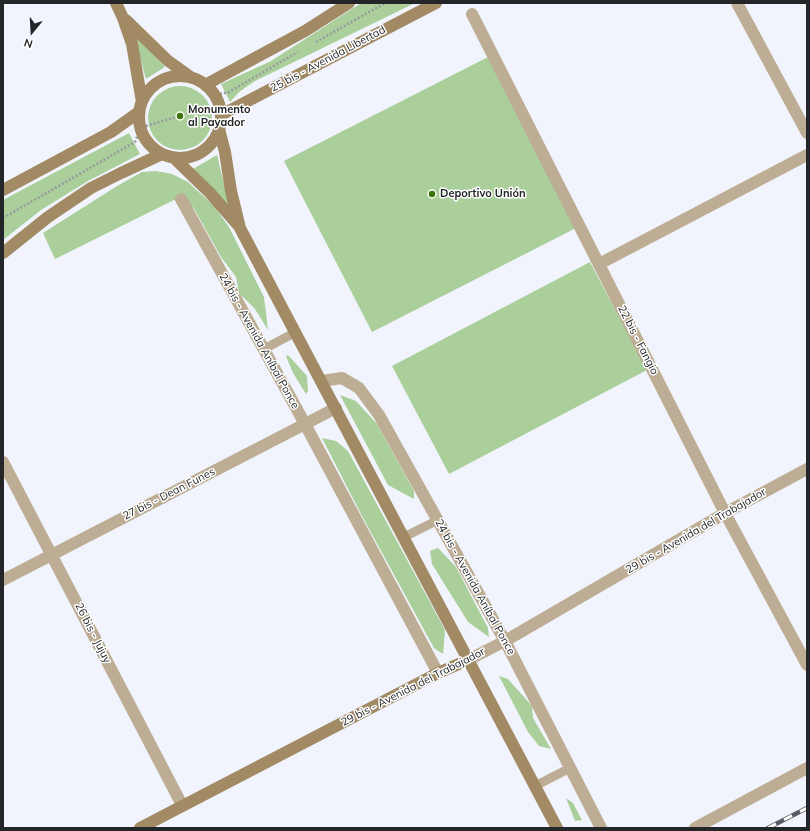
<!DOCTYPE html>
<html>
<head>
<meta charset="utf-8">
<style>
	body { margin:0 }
	#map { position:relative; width:810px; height:831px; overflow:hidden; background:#f1f4fc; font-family:Mulish,sans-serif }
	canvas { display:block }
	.frame { position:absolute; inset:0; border:4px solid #242528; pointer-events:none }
	.north { position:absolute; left:12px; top:12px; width:40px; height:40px; -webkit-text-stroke:3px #fff; paint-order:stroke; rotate:198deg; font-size:11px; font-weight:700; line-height:16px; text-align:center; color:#242528 }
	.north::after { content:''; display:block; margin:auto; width:14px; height:18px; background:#242528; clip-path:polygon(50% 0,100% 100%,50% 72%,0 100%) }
</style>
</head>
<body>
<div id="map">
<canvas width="810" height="831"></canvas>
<div class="frame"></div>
<div class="north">N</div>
</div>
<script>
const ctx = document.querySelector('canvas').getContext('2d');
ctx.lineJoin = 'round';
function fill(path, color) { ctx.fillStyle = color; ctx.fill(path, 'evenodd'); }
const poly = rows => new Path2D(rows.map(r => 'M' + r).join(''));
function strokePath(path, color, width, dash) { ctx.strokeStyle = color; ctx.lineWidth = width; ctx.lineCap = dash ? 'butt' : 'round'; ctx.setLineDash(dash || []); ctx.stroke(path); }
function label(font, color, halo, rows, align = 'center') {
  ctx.font = font + ' Mulish,sans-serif'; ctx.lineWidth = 3; ctx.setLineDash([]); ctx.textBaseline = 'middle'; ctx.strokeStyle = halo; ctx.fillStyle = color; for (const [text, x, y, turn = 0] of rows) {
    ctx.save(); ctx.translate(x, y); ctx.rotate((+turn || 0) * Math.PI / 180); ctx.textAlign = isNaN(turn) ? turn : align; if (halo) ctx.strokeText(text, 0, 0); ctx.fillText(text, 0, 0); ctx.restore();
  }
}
const green = poly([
	[361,3,415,3,255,81,239,92,230,102,221,84,271,61],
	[134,35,165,67,146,79],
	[492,55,580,226,372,332,284,161],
	'148 118a32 32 0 1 1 64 0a32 32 0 1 1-64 0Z',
	[129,133,140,154,88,181,41,210,3,240,3,200],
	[217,155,230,209,191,170],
	[156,171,172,174,188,182,214,206,229,227,264,297,268,330,255,309,239,293,236,277,221,257,193,207,174,200,55,259,43,233,117,186,142,172],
	[590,262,647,370,449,474,392,366],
	[288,355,307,376,308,391,306,394,293,373,286,356],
	[340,395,356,401,377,424,414,491,414,499,388,485],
	[322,438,336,441,348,451,445,630,443,654,434,648,363,518],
	[438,548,456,567,488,628,489,637,468,622,432,564,430,551],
	[499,676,508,679,532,706,533,718,551,749,539,746,528,732],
	[566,798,573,803,582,820,575,821]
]);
const path = poly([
	[316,42,385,3],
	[220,94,229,92,298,52],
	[146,126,176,117],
	[3,218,135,142,140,129]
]);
const lane = poly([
	[264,349,296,332],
	[404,537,438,520],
	[535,786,570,768]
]);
const street = poly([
	[737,3,807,133],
	[472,14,725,513,807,665],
	[181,199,305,424,438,673],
	[599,264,807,155],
	[321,381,342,378,359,388,379,415,505,641,601,828],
	[3,462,182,805],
	[3,580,336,408],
	[468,660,505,641,725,513,807,469],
	[695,828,807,768]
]);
const secondary = poly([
	[116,3,123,18,132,44,142,102],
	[126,20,167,60,192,78],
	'139 117a41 41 0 1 1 82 0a41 41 0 1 1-82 0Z',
	[205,85,305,31,349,3],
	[221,115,436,3],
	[219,129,225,152,231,191,240,228,557,828],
	[173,157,210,193,238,225],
	[3,190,111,132,139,112],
	[3,253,48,217,91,188,121,173,162,154],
	[140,828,438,673,468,660]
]);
const rail = poly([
	[768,828,807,808]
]);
const markers = [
	[180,116,4,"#3d7505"],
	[432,194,4,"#3d7505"]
];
const streetNames = [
	["25 bis - Avenida Libertad",328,59,-28],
	["22 bis - Fangio",638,340,63],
	["24 bis - Avenida Aníbal Ponce",259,341,61],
	["27 bis - Dean Funes",169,494,-27],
	["29 bis - Avenida del Trabajador",696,531,-30],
	["24 bis - Avenida Aníbal Ponce",475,587,61],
	["26 bis - Jujuy",93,633,63],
	["29 bis - Avenida del Trabajador",413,687,-27]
];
const poiNames = [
	["Monumento",188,110],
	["al Payador",188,123],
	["Deportivo Unión",440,194]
];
fill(green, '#aacf9b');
strokePath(path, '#979a9f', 2.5, [2, 2]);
strokePath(lane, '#bdad94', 9);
strokePath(street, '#bdad94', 12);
strokePath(secondary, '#a18a64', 12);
strokePath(rail, '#5a5b60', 4.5);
strokePath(rail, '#fff', 3, [9]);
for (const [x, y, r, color] of markers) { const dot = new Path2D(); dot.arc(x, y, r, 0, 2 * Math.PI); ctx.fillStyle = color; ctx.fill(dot); strokePath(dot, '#fff', 1.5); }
label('11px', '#242528', '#fff', streetNames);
label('bold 11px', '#242528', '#fff', poiNames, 'left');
</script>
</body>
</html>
